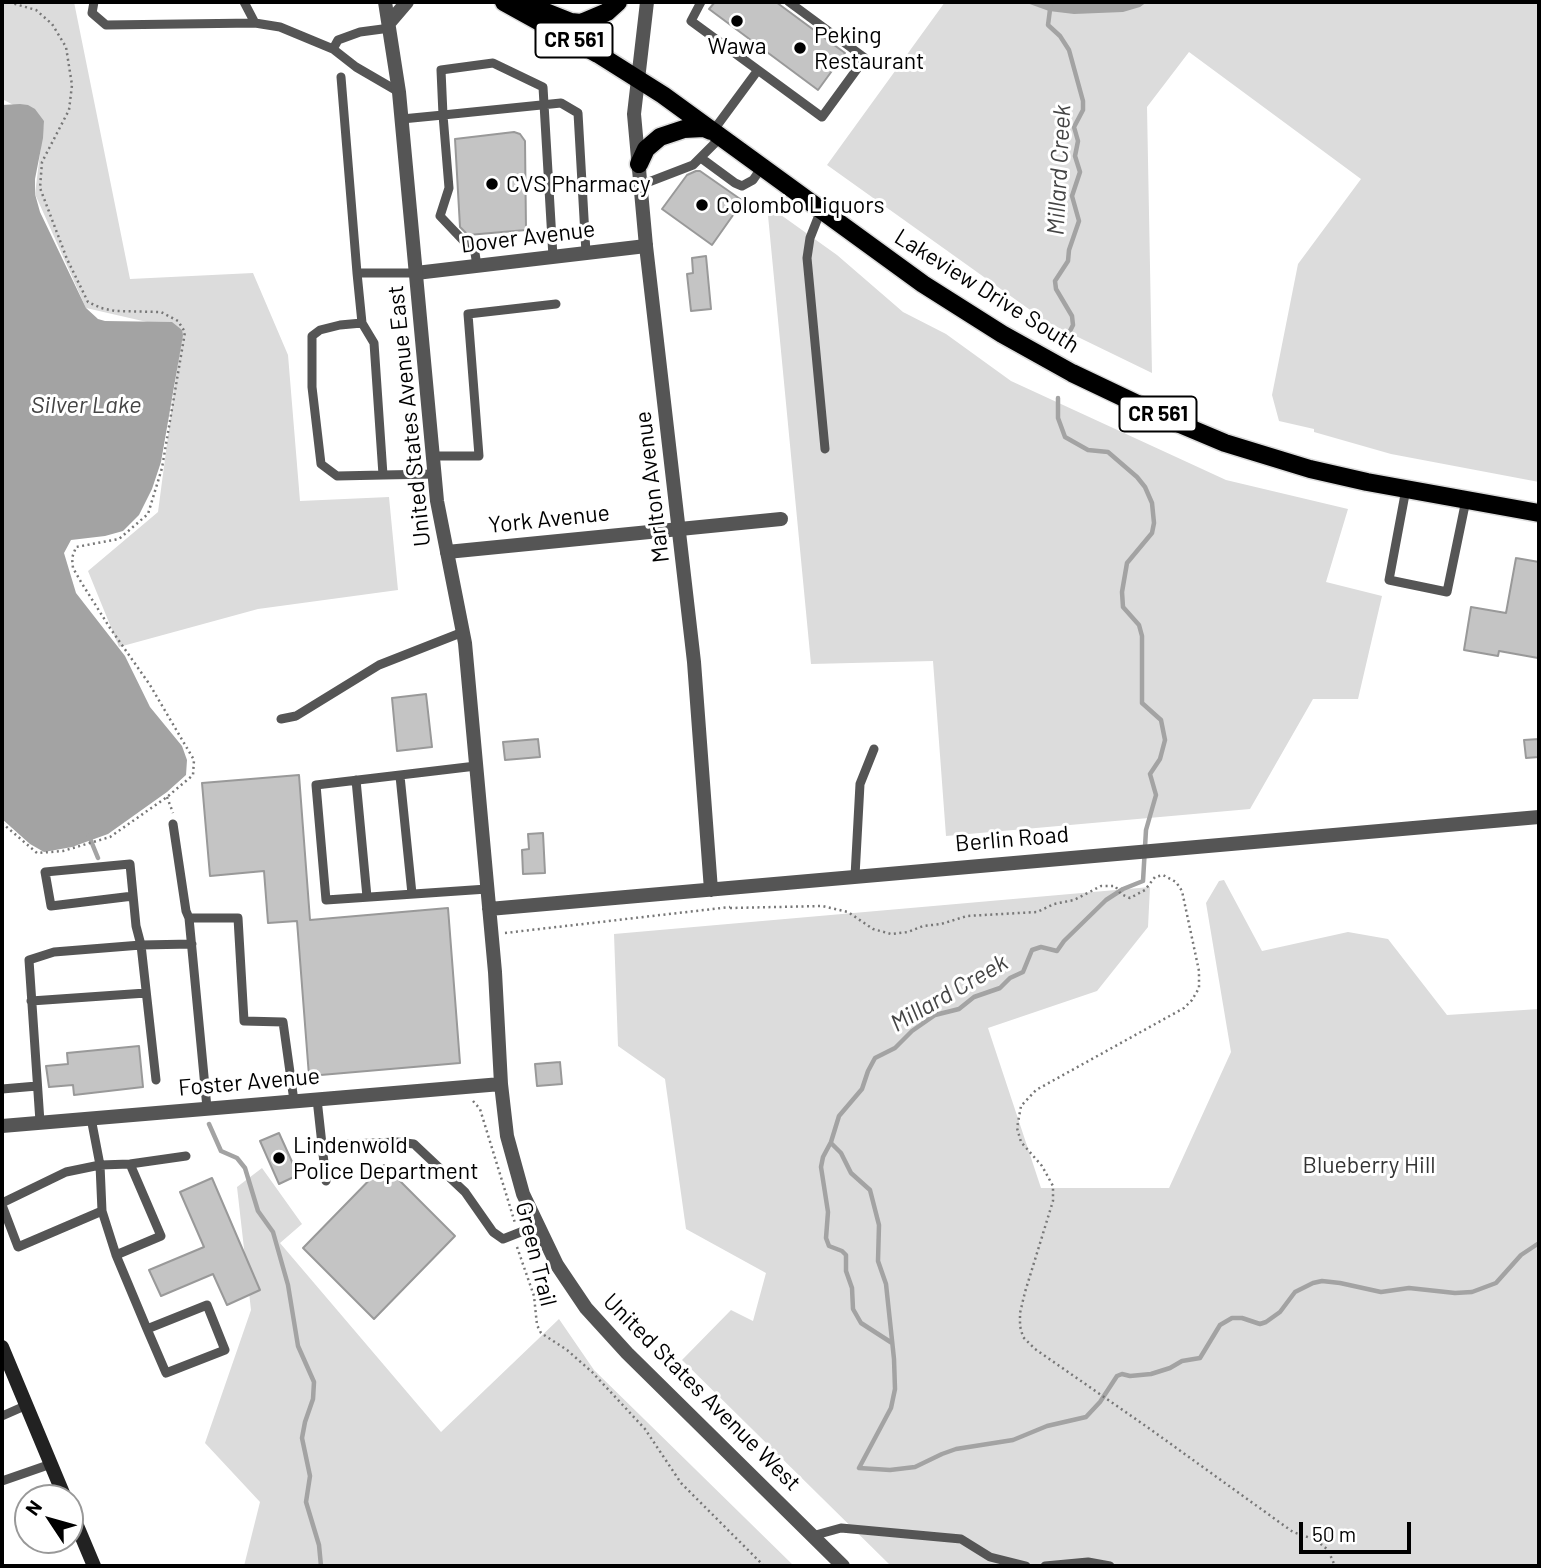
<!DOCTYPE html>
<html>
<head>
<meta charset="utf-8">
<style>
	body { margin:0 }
	#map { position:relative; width:1541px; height:1568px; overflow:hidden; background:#fff; font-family:Barlow,sans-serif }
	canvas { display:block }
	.frame { position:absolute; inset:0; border:4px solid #000; pointer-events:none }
	.north { position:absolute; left:14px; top:1484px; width:70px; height:70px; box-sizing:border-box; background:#fff; border:2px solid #999; border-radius:50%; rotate:306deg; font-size:19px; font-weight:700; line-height:28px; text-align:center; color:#000 }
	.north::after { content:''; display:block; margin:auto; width:24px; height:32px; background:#000; clip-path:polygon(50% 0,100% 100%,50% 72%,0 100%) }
	.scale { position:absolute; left:1299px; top:1522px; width:112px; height:32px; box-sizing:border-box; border:4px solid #000; border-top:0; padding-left:9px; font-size:21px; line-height:24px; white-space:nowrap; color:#000; -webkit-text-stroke:5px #fff; paint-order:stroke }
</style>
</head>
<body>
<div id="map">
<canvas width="1541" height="1568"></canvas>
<div class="frame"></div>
<div class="north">N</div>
<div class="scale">50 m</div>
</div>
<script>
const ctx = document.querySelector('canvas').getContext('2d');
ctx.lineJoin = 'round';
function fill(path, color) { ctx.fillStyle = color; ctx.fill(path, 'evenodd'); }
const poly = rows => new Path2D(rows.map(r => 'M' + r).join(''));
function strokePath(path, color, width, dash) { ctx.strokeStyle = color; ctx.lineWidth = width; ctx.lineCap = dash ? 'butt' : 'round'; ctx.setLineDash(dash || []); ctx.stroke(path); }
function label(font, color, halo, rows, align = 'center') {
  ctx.font = font + ' Barlow,sans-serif'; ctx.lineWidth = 6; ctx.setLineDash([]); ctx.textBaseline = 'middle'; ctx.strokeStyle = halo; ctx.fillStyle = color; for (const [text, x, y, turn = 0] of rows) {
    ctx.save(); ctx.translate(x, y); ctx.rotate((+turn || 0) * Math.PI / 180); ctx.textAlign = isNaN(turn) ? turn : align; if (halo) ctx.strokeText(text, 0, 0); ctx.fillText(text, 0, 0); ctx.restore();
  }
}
const green = poly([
	[2,2,74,2,130,279,253,273,288,355,300,501,389,497,398,590,258,609,119,647,88,571,158,512,182,330,86,308,35,194,44,121,2,99],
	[945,2,1539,2,1539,482,1391,454,1314,432,1314,429,1279,421,1272,395,1298,264,1361,179,1189,52,1147,107,1152,373,1047,322,827,165],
	[767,205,837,255,903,312,946,334,1011,381,1226,480,1348,509,1326,582,1382,596,1358,699,1313,699,1250,809,946,836,933,661,811,664],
	[1224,880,1262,951,1348,932,1388,939,1447,1015,1539,1009,1539,1566,891,1566,682,1360,731,1310,753,1321,766,1273,686,1229,665,1079,618,1046,614,934,1150,887,1148,927,1097,991,988,1028,1041,1188,1169,1188,1231,1052,1206,903,1219,881],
	[262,1168,302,1224,280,1243,441,1432,559,1319,594,1370,794,1566,244,1566,260,1502,205,1443,251,1310,237,1187]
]);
const water = poly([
	[1024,2,1147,2,1140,7,1123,12,1074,14,1049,11],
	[20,104,28,105,35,109,44,121,43,138,35,179,35,194,40,212,86,308,98,319,105,321,172,322,182,330,183,335,161,462,152,489,139,515,123,531,105,536,71,540,64,553,76,593,125,656,150,707,182,746,187,760,186,775,167,792,108,834,72,847,44,852,30,844,2,819,2,105]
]);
const stream = poly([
	[1051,2,1048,25,1060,36,1069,50,1083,101,1083,110,1074,127,1078,141,1075,156,1080,172,1072,196,1079,221,1069,250,1068,261,1055,281,1056,289,1072,316,1073,325,1065,341],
	[89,836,98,858],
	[209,1124,221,1151,237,1158,245,1168,258,1211,273,1232,288,1285,298,1346,314,1382,313,1399,305,1422,302,1438,310,1476,306,1502,319,1545,321,1566],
	[831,1143,841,1153,851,1173,870,1190,879,1225,878,1261,886,1284,894,1359,895,1389,891,1408,859,1468,890,1470,915,1467,942,1454,956,1449,1013,1440,1047,1426,1086,1417,1100,1402,1117,1376,1122,1374,1130,1376,1151,1374,1170,1368,1182,1361,1200,1358,1220,1325,1232,1318,1242,1318,1260,1324,1266,1322,1280,1312,1295,1292,1313,1283,1322,1281,1340,1283,1381,1292,1409,1288,1455,1293,1472,1292,1496,1283,1521,1255,1539,1243],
	[892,1343,861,1323,853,1309,852,1288,846,1271,846,1255,842,1251,829,1246,826,1238,828,1212,821,1167,823,1157,831,1142,839,1116,862,1089,868,1071,875,1058,895,1048,912,1031,935,1015,959,1009,974,997,1000,988,1010,978,1023,972,1032,950,1041,947,1057,951,1064,941,1106,900,1123,889,1143,881,1146,830,1156,795,1150,774,1160,759,1165,740,1161,720,1142,703,1142,636,1139,625,1123,607,1122,592,1127,563,1152,533,1154,523,1152,503,1145,487,1137,477,1108,452,1088,450,1065,437,1058,418,1058,398]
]);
const building = poly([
	[715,2,776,2,845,53,818,90,709,9,715,2],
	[514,132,520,134,525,141,526,230,468,235,460,227,455,139,514,132],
	[696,171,700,171,743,201,712,245,662,209,687,175,696,171],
	[706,256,711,309,691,311,687,274,693,273,692,258,706,256],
	[1516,558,1539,562,1538,658,1499,651,1498,656,1464,650,1471,607,1506,613,1516,558],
	[426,694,432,747,397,751,392,698,426,694],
	[538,739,540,757,505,760,503,742,538,739],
	[1539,739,1539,757,1526,758,1524,740,1539,739],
	[299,775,310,920,448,908,460,1063,309,1076,297,921,268,923,264,871,210,876,202,783,299,775],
	[543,833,545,873,523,874,522,850,529,849,528,834,543,833],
	[139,1046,143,1087,74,1095,73,1085,49,1087,46,1066,68,1064,67,1053,139,1046],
	[560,1062,562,1084,537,1086,535,1064,560,1062],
	[279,1133,298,1175,279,1184,260,1141,279,1133],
	[384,1165,455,1236,374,1319,303,1248,384,1165],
	[212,1178,260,1290,227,1305,213,1274,161,1296,149,1270,204,1247,180,1192,212,1178]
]);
const path = poly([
	[167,797,173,813],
	[2,823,37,853,63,851,110,837,167,797,193,775,194,760,150,685,110,628,81,582,73,568,72,558,76,547,119,539,148,514,162,468,185,332,178,321,161,312,115,311,101,308,88,302,67,259,40,188,42,162,69,110,72,85,66,47,52,24,36,10,8,2],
	[730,908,822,906,848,912,873,929,891,934,908,932,923,926,941,924,967,916,1037,912,1054,904,1074,900,1101,886,1115,886,1121,894,1130,898,1145,890,1155,877,1163,875,1176,882,1182,891,1199,971,1199,988,1192,1000,1184,1008,1036,1090,1021,1106,1017,1128,1021,1142,1042,1166,1053,1186,1053,1201,1025,1292,1020,1313,1020,1326,1023,1337,1035,1349,1150,1429,1293,1532,1316,1540,1328,1550,1335,1566],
	[505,933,730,907],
	[473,1101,480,1109,515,1223],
	[517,1247,534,1296,537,1325,541,1333,567,1350,592,1372,645,1429,681,1483,764,1566]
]);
const service = poly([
	[94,2,92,13,106,25,255,23,280,27,333,49],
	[244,2,255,23],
	[701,2,691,21,822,117,865,58,789,2],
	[390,28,360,32,338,40,333,49,356,67,399,92],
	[341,77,357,273],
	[402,119,443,115,441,70,493,63,543,87,553,257],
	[713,131,758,70],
	[701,158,735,183,742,186,753,180,762,167],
	[641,185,693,165,721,137],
	[821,210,810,238,807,258,825,449],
	[477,266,475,253,440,216,449,188,443,115,561,103,578,113,586,253],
	[362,323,357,273,416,273],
	[433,456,479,456,468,314,556,304],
	[383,475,374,343,362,323,340,325,320,330,312,336,312,387,321,464,337,476,383,475,435,474],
	[1406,489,1389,580,1447,592,1466,500],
	[281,719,296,716,379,665,463,632],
	[476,766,316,785,326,900,487,889],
	[400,776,412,894],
	[356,780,367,897],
	[173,824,186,911,189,918],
	[855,876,860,784,874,749],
	[31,1001,146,993],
	[156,1080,141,945,192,944],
	[2,1089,37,1086],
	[317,1099,326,1181],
	[207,1108,189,918,238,918,244,1021,283,1022,294,1101],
	[91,1118,100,1165,102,1211,116,1255,147,1329,166,1373,225,1350,207,1305,147,1329],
	[40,1122,29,960,54,952,141,945,136,926,130,864,45,872,51,906,133,896],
	[322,1145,397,1142,414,1144,465,1192,493,1232,503,1239,536,1226],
	[2,1203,66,1172,100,1165,130,1164,186,1156],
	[2,1205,18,1247,102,1211],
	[116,1255,161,1236,130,1164],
	[2,1416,27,1405],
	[2,1481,51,1464],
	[812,1536,841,1528,961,1539,990,1557,1026,1566],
	[1045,1566,1088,1562,1110,1566]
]);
const minor = poly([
	[416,273,646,246],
	[447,552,781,519]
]);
const tertiary = poly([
	[385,2,399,92,437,501,465,643,495,972,501,1084,507,1136,523,1194,557,1265,586,1308,627,1353,843,1566],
	[647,2,634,114,646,246,694,662,711,890],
	[389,23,407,2],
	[489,909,1539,817],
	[2,1126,501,1084]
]);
const secondary = poly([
	[2,1347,65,1498],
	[70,1509,94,1566]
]);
const primary = poly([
	[504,2,598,54,663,95,923,284,1002,334,1072,373,1175,422,1225,443,1310,469,1367,482,1539,513],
	[533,7,571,22,581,23,607,12,618,2],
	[639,164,646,149,660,137,684,129,704,128,711,131]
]);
const markers = [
	[737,21,7,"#000"],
	[800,48,7,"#000"],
	[492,184,7,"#000"],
	[702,205,7,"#000"],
	[279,1158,7,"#000"]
];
const shields = [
	[574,40,77],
	[1158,414,77]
];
const shieldNames = [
	["CR 561",574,40],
	["CR 561",1158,414]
];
const poiNames = [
	["Peking",814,35],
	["Restaurant",814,61],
	["Wawa",737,46,"center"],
	["CVS Pharmacy",506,184],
	["Colombo Liquors",716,205],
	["Lindenwold",293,1145],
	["Police Department",293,1171]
];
const streetNames = [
	["Dover Avenue",528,237,-7],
	["Lakeview Drive South",987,291,32],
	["United States Avenue East",409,416,-96],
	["Marlton Avenue",652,487,-97],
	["York Avenue",549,519,-6],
	["Berlin Road",1012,839,-5],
	["Foster Avenue",249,1082,-5],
	["Green Trail",536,1254,76],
	["United States Avenue West",702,1392,45]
];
const parkNames = [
	["Blueberry Hill",1369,1165]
];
const waterNames = [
	["Millard Creek",1059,170,-87],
	["Silver Lake",86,405],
	["Millard Creek",949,993,-30]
];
fill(green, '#dcdcdc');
fill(water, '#a3a3a3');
strokePath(stream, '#a3a3a3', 4.5);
fill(building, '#c4c4c4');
strokePath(building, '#999', 2);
strokePath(primary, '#dbdbdb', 21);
strokePath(path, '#777', 2.5, [2, 3.5]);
strokePath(service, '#555', 9);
strokePath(minor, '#555', 14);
strokePath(tertiary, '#555', 14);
strokePath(secondary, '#222', 14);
strokePath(primary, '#000', 18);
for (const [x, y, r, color] of markers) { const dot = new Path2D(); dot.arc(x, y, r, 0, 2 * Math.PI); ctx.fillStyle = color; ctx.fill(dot); strokePath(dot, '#fff', 2.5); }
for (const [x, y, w] of shields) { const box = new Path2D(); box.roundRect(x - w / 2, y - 17.5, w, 35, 5); ctx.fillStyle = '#fff'; ctx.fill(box); strokePath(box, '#000', 2); }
label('bold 21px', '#000', null, shieldNames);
label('23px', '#000', '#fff', poiNames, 'left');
label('23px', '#000', '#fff', streetNames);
label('23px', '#333', '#fff', parkNames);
label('italic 24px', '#444', '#fff', waterNames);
</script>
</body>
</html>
